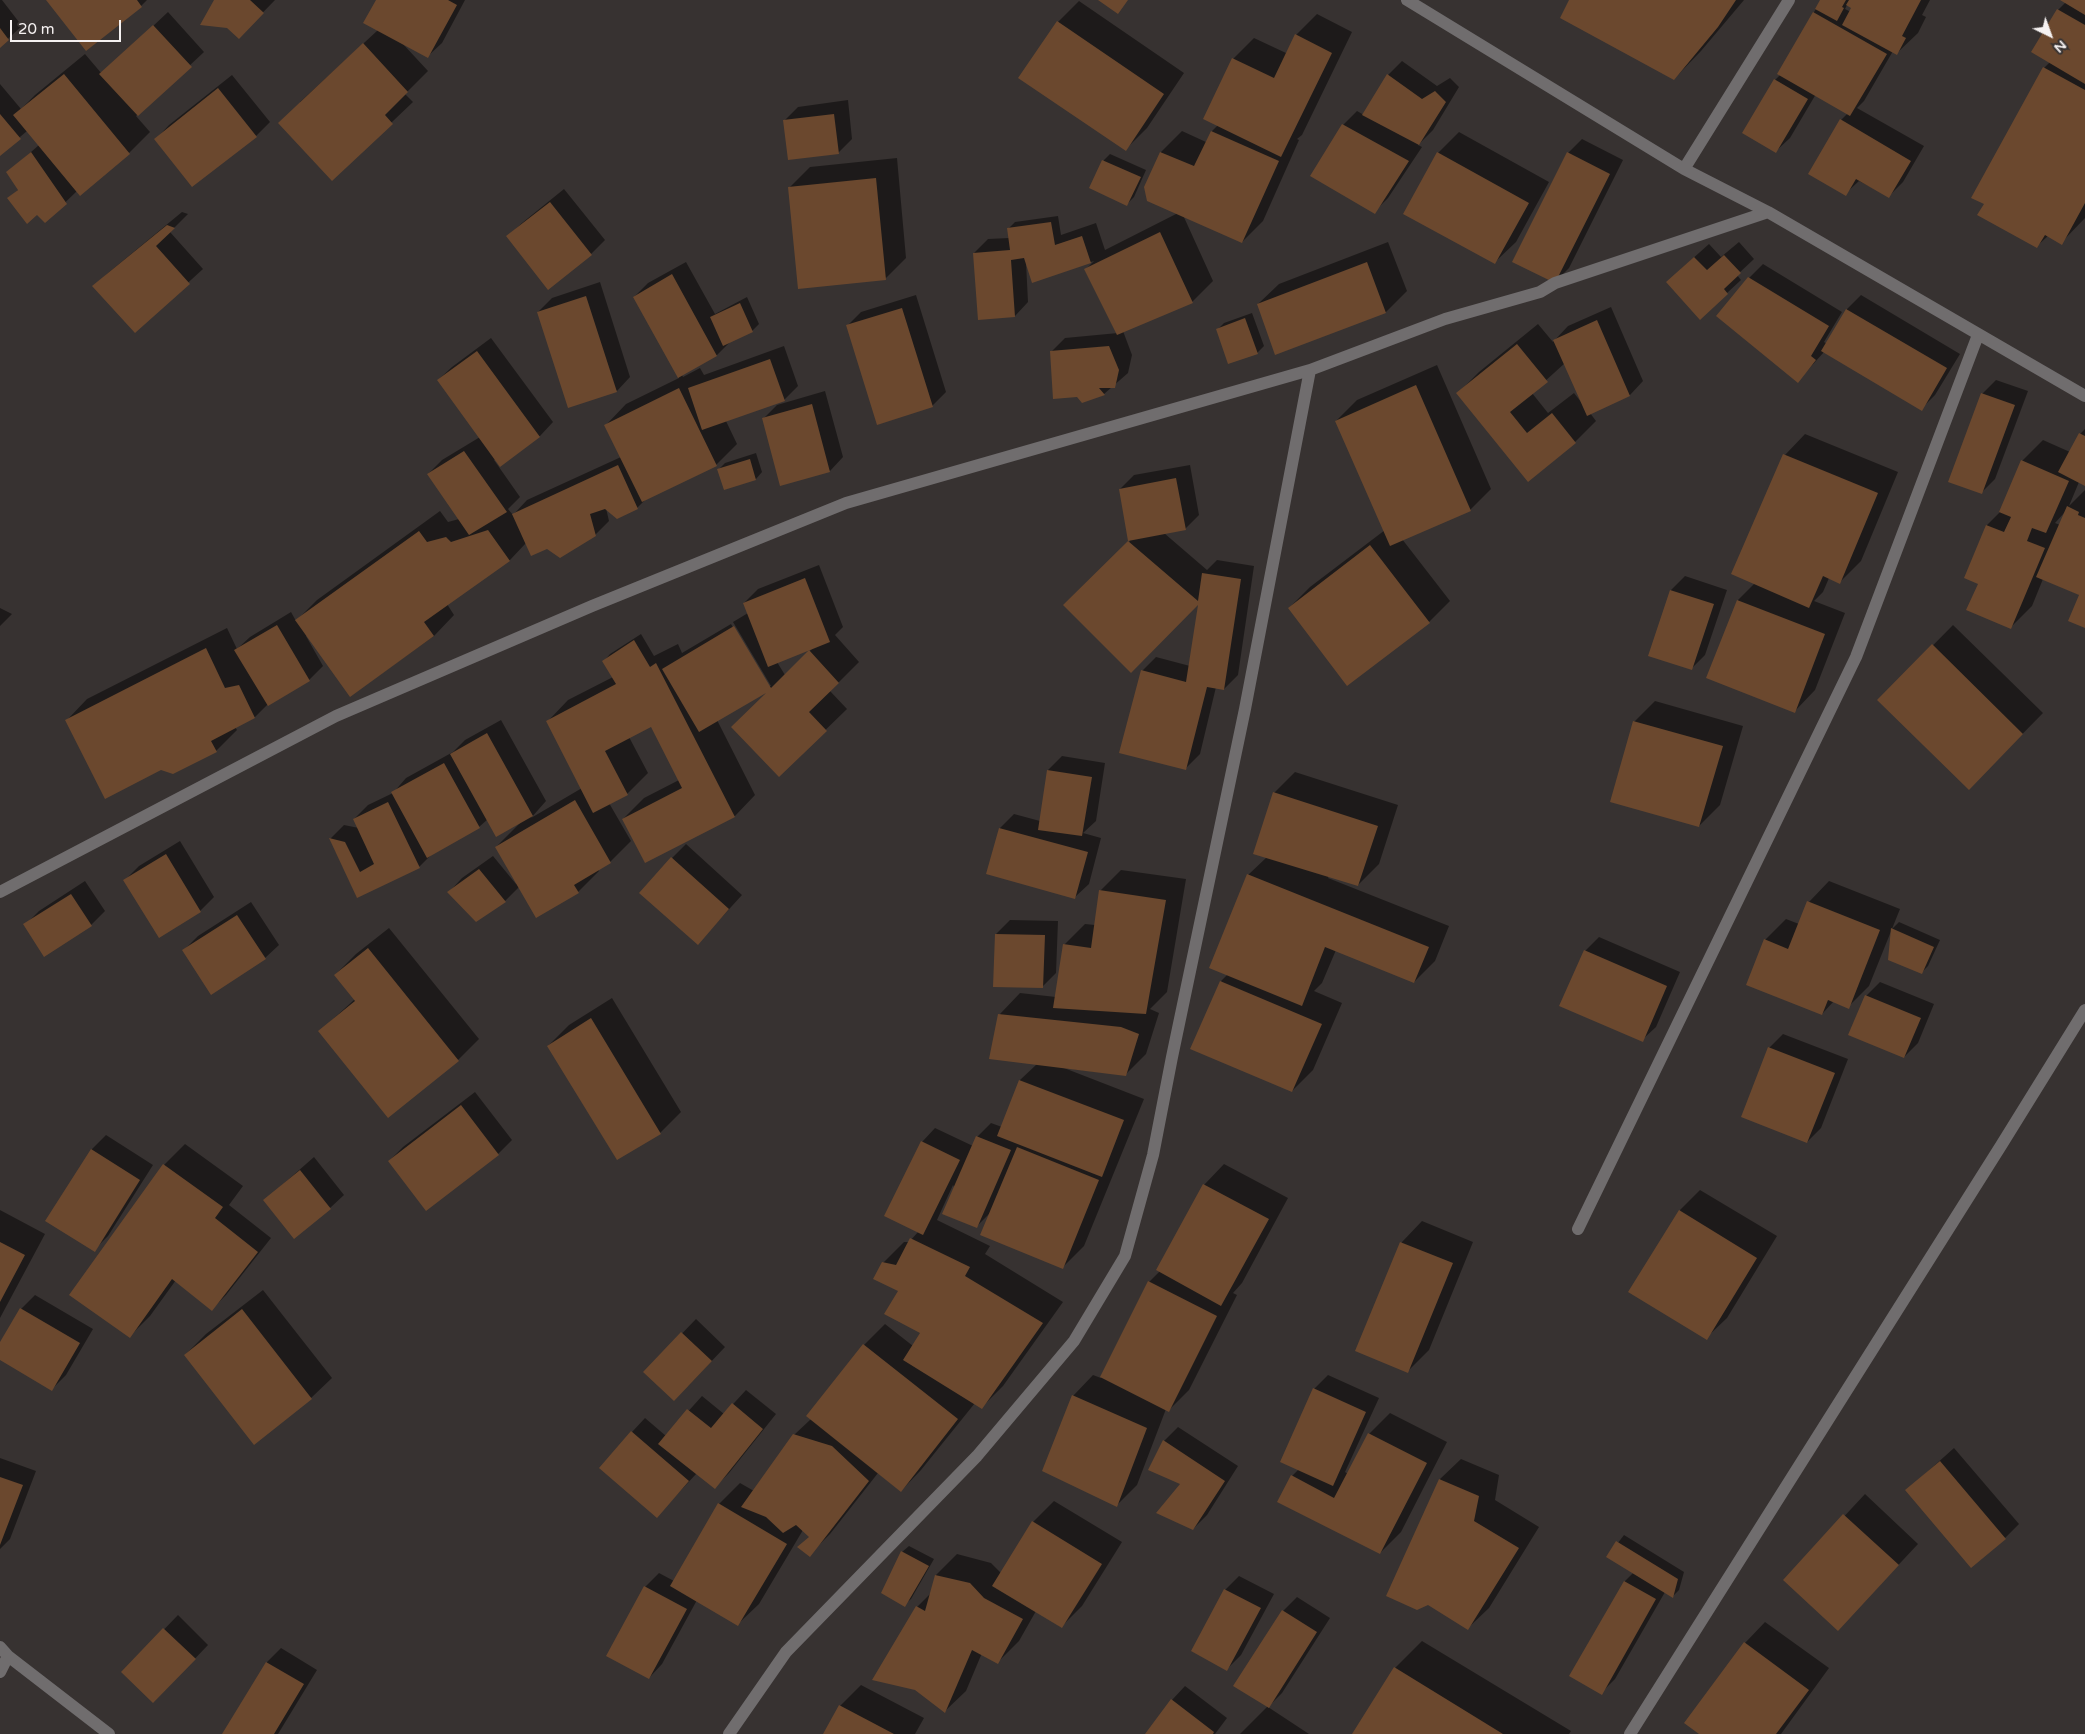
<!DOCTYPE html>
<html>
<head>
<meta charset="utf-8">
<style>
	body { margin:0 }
	#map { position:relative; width:2085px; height:1734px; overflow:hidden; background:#373231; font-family:"Varela Round",sans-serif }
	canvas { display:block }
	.north { position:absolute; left:2025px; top:10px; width:50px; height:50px; -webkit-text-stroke:4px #373231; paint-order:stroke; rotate:138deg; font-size:14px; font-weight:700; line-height:20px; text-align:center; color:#f5f1f1 }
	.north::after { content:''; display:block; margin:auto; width:18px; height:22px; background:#f5f1f1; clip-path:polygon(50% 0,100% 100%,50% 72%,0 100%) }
	.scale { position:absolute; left:10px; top:20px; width:111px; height:22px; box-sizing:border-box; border:2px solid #f5f1f1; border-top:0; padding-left:6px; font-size:15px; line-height:18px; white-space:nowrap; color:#f5f1f1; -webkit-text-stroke:4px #373231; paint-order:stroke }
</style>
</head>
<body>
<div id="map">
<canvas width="2085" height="1734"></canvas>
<div class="north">N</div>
<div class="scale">20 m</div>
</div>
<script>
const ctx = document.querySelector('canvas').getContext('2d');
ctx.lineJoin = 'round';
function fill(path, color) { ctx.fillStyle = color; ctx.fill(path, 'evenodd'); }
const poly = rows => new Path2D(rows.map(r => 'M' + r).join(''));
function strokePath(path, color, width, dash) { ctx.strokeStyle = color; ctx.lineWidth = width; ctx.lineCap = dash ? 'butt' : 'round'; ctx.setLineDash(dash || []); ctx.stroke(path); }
const shadow = poly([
	[0,0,2,0,22,26,0,46],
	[47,0,147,0,141,6],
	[216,0,275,0,239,37],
	[377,0,465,0,442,43,428,56,403,44,428,71,405,94,413,102,332,179,300,102,378,30],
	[1571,0,1744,0,1701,51,1674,79],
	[1821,0,1930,0,1922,15,1926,17,1918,33,1897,53,1893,51,1864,101,1857,108,1924,146,1903,182,1889,196,1859,181,1845,194,1841,120,1848,113,1816,94,1790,138,1776,151,1744,132,1775,80,1781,74,1779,73],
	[1847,5,1853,8,1851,12,1845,9],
	[2062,0,2085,0,2085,218,2061,243,2048,236,2037,246,1985,203,2044,68,2050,62,2033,52,2058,10,2066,2],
	[1079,1,1184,73,1147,128,1126,149,1058,22],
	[168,12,204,52,136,116,150,132,129,153,80,195,77,191,45,222,37,213,9,198,19,189,7,173,39,145,27,131,0,154,0,84,21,109,35,95,85,54,102,74],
	[1317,14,1352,32,1302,135,1297,139,1299,140,1263,221,1242,242,1183,215,1213,281,1192,302,1123,331,1132,355,1128,373,1104,394,1083,402,1051,352,1065,338,1118,333,1085,270,1094,261,1033,281,1026,262,1028,302,1015,316,974,253,988,239,1009,238,1008,229,1015,222,1058,216,1061,235,1096,223,1105,250,1178,213,1146,187,1161,152,1182,131,1206,142,1212,131,1218,125,1233,59,1254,38,1286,53,1296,35],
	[1402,61,1437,86,1450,78,1459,87,1433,130,1418,145,1422,147,1388,198,1374,212,1343,125,1357,111,1364,115,1388,75],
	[232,75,270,122,256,136,156,139,169,125],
	[848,100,852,139,838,153,784,121,798,107],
	[1459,132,1549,182,1516,242,1495,262,1438,153],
	[1582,139,1623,160,1569,268,1555,282,1568,153],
	[1110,154,1146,170,1134,197,1127,204,1091,188,1104,160],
	[897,158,906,258,886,278,789,188,810,167],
	[564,189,605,240,591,254,549,288,508,236,522,223],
	[182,212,188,214,170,232,203,269,135,331,94,286,108,273],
	[1388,242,1407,291,1386,312,1276,353,1258,304,1279,284],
	[1739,242,1754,259,1737,275,1741,280,1727,293,1681,269,1709,244,1721,257],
	[686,262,715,314,747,297,759,324,752,331,731,341,717,355,682,375,683,377,700,368,704,375,784,346,798,386,784,400,726,421,737,444,716,465,646,499,637,508,606,508,609,521,595,535,548,547,526,543,510,560,447,604,454,615,434,636,350,696,307,635,306,636,323,666,309,680,268,704,255,717,235,727,237,730,216,751,67,720,87,699,227,628,237,649,250,637,291,612,296,621,317,600,440,511,448,522,459,519,428,474,442,460,480,437,438,380,452,367,491,338,553,422,540,436,494,460,520,497,508,509,513,515,527,500,621,457,606,425,626,404,679,378,634,297,648,283],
	[1763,264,1842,312,1824,342,1827,344,1847,309,1861,295,1960,354,1935,395,1921,409,1824,352,1798,381,1749,278],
	[600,282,630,377,617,391,538,312,552,298],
	[916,295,946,392,932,406,847,326,861,312],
	[1611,307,1643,381,1630,395,1590,413,1596,421,1575,442,1528,480,1458,393,1479,372,1538,324,1553,342,1568,326],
	[1565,363,1581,402,1574,393,1548,413,1532,393],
	[1252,313,1264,346,1257,353,1217,330,1224,323],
	[1437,365,1491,489,1470,510,1402,539,1450,601,1429,622,1289,608,1310,587,1385,530,1336,421,1357,400],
	[1996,380,2028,391,1995,479,1981,493,1982,394],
	[825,391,843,457,830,471,763,419,777,405],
	[2085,429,2085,485,2079,482,2069,506,2085,490,2085,627,2080,595,2043,579,2032,606,2011,627,1980,583,1966,577,1987,525,2000,512,2022,461,2043,440,2070,452,2080,434],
	[2065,512,2060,525,2055,523],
	[1805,434,1898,472,1861,561,1840,582,1829,578,1823,592,1814,601,1845,613,1815,690,1795,711,1708,677,1738,600,1755,583,1746,541,1785,455],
	[756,453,762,472,756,479,718,470,725,463],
	[1190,465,1199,515,1185,529,1164,533,1207,570,1217,560,1254,566,1238,675,1224,689,1216,687,1200,754,1186,768,1142,671,1156,657,1190,666,1199,602,1065,605,1130,541,1120,489,1134,475],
	[819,565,843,627,835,635,859,662,830,691,847,709,779,775,771,689,717,720,755,795,735,816,645,862,623,819,644,798,679,780,651,725,629,737,648,773,627,794,609,803,631,841,610,862,598,869,599,871,578,892,519,887,505,901,449,892,462,878,493,856,516,884,517,883,496,847,520,823,488,819,479,827,433,853,419,867,357,897,330,839,344,825,359,828,354,819,368,805,393,793,406,778,453,752,465,740,501,720,546,801,531,818,582,788,548,721,568,700,613,677,604,661,610,654,641,634,654,656,678,644,682,653,731,624,768,686,771,686,733,622,748,613,744,603,758,589],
	[814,647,785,675,777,662],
	[1685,576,1727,590,1705,655,1691,669,1649,655,1671,590],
	[0,608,12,614,0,626],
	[1953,625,2043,713,1990,767,1879,700],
	[1655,701,1743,726,1720,805,1699,826,1634,722],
	[1062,756,1105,763,1096,821,1083,833,1101,838,1089,884,1075,897,988,873,1000,828,1014,814,1040,821,1048,770],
	[1295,772,1398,805,1379,864,1358,885,1329,876,1328,878,1449,926,1435,961,1414,982,1336,950,1322,983,1314,991,1342,1003,1313,1070,1292,1091,1221,981,1228,974,1248,875,1267,857,1274,793],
	[180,841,214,897,200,911,159,936,125,880,139,866],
	[686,844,742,895,711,929,672,858],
	[1121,870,1186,879,1167,992,1150,1009,1159,1013,1146,1054,1125,1075,1064,1068,1144,1099,1084,1246,1063,1267,991,1212,976,1227,953,1185,937,1220,990,1246,985,1254,1063,1302,1003,1386,982,1407,975,1403,921,1470,901,1491,878,1473,830,1534,809,1555,810,1536,803,1530,759,1604,738,1624,697,1600,662,1664,649,1678,645,1587,659,1573,674,1581,719,1504,740,1483,754,1491,794,1435,811,1419,864,1345,885,1324,913,1346,922,1332,883,1263,904,1242,909,1242,918,1232,922,1142,935,1128,973,1146,977,1137,991,1123,1002,1127,1020,1080,1037,1064,1000,1014,1020,993,1056,997,1064,945,1085,924,1095,925,1100,891],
	[85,881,105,911,91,925,25,925,39,911],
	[1829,881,1900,909,1869,986,1848,1007,1834,1001,1822,1014,1765,940,1786,919,1799,924,1809,902],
	[251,902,279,945,265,958,184,950,198,936],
	[1010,920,1058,921,1056,973,1042,987,996,934],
	[1899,922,1940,940,1928,966,1921,973,1892,929],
	[389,928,479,1039,458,1060,320,1031,355,999,335,975,356,954],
	[1599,937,1680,972,1656,1027,1642,1040,1585,951],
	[1880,982,1934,1004,1918,1043,1904,1057,1866,996],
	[612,998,681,1112,660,1133,617,1159,548,1046,569,1025],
	[1783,1034,1848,1059,1821,1128,1807,1142,1769,1048],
	[475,1092,512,1140,498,1154,426,1209,389,1161,403,1147],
	[106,1135,153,1165,108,1236,94,1250,47,1220,92,1149],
	[185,1144,243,1186,229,1205,271,1238,226,1295,212,1309,176,1280,150,1316,130,1336,164,1165],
	[314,1157,344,1195,330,1208,265,1200],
	[1224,1164,1288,1198,1242,1283,1233,1293,1237,1295,1189,1390,1168,1411,1166,1409,1137,1485,1116,1506,1073,1396,1093,1375,1101,1378,1149,1282,1160,1271,1204,1185],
	[1700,1190,1777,1236,1727,1318,1706,1338,1680,1210],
	[0,1210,45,1234,0,1318],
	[1422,1221,1473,1242,1429,1350,1408,1371,1357,1350,1402,1242],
	[263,1290,332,1378,311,1398,185,1355,206,1334],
	[35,1295,93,1329,66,1375,52,1389,0,1359,0,1345,21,1309],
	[696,1319,725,1347,688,1386,645,1372],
	[1328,1375,1379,1398,1345,1472,1348,1474,1369,1434,1390,1413,1447,1442,1401,1532,1380,1553,1292,1476,1299,1469,1314,1389],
	[746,1390,776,1414,729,1473,715,1487,697,1473,657,1516,632,1432,645,1418,666,1436,702,1396,724,1414],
	[1178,1427,1238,1466,1207,1515,1193,1529,1182,1484,1164,1441],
	[1954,1448,2019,1524,2005,1538,1907,1490],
	[0,1458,36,1471,10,1539,0,1549],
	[1461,1459,1499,1475,1495,1500,1539,1527,1489,1608,1468,1628,1440,1479],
	[1865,1494,1918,1544,1858,1608,1785,1580],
	[1054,1501,1122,1542,1082,1606,1061,1627,1036,1611,1019,1641,998,1662,982,1653,966,1691,945,1711,917,1607,931,1593,936,1575,957,1554,991,1563,1001,1573,1033,1522],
	[1624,1535,1684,1572,1679,1590,1673,1596,1665,1592,1615,1679,1601,1693,1571,1676,1625,1581,1634,1572,1608,1556],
	[909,1546,934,1559,911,1599,904,1605,902,1552],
	[1239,1576,1274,1594,1241,1655,1227,1669,1192,1651,1225,1590],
	[1297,1597,1330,1618,1282,1693,1268,1707,1309,1734,1240,1734,1268,1706,1283,1611],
	[178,1615,208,1645,167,1688,123,1672],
	[1765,1622,1829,1668,1781,1734,1701,1734,1745,1643],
	[1422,1641,1571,1731,1569,1734,1354,1734,1395,1668],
	[281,1648,317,1670,278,1734,224,1734,267,1662],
	[861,1685,924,1718,915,1734,825,1734,840,1706],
	[1185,1686,1227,1718,1215,1734,1146,1734,1172,1700]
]);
const building = poly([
	[46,0,137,0,142,7,86,51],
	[214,0,250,0,264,13,239,39,227,28,200,25],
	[376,0,448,0,457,5,428,58,363,23],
	[1098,0,1128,0,1118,14],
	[1569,0,1736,0,1718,27,1674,80,1560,18],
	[1820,0,1846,0,1842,7,1844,8,1837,21,1815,9],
	[1849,0,1921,0,1902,36,1906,38,1897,55,1842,25,1851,8,1846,5],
	[2060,0,2085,0,2085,15],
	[2057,9,2085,25,2085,84,2031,52],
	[1813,12,1887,54,1850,116,1777,74],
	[1057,21,1164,94,1126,151,1018,78],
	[153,25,192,67,138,116,99,74],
	[0,28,9,40,0,48],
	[1295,34,1332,53,1281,157,1203,119,1232,58,1274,78],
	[363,43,408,92,385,115,393,124,332,181,278,123],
	[2043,67,2085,90,2085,203,2062,245,2045,235,2037,248,1977,215,1984,204,1971,198],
	[64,74,130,154,80,196,13,115],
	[1387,74,1422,99,1435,91,1446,102,1419,145,1362,115],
	[1774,79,1808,99,1776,153,1742,133],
	[218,88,257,137,192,187,154,139],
	[0,114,21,139,0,156],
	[834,114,839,154,788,160,783,120],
	[1840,119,1911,161,1889,198,1856,179,1846,196,1808,174],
	[1342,124,1409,161,1375,214,1310,176],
	[1211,131,1279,161,1242,243,1147,201,1144,187,1160,152,1194,166],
	[31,152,67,204,45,223,37,215,27,224,7,198,18,190,6,172],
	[1437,152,1529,203,1495,264,1403,214],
	[1567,152,1610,174,1555,283,1512,262],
	[1102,160,1141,177,1127,206,1089,188],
	[876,178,886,280,798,289,788,187],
	[550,202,592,255,548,290,506,236],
	[1051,222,1055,245,1082,236,1091,263,1032,283,1024,258,1011,260,1015,317,978,320,973,253,1010,250,1007,228],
	[167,225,175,228,156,246,190,284,135,333,92,286],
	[1160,232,1193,303,1117,335,1084,269],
	[1724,255,1741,273,1724,289,1728,294,1700,320,1666,282,1694,257,1707,270],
	[1367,262,1386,313,1275,355,1257,304],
	[672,274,717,356,678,378,633,297],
	[1748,277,1829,326,1811,356,1816,360,1798,383,1716,316],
	[586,296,617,392,568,408,537,312],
	[740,303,753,332,723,346,710,317],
	[902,308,933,407,877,425,846,325],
	[1846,309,1947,368,1922,411,1821,351],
	[1245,318,1258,354,1228,364,1216,329],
	[1597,320,1630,396,1587,416,1553,340],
	[1517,344,1548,382,1510,412,1527,433,1552,413,1576,443,1528,482,1456,393],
	[1109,346,1119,370,1115,388,1099,388,1105,395,1082,403,1077,397,1053,399,1050,351],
	[477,351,540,437,500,467,437,380],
	[770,359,785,401,702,430,688,388],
	[1416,385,1471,511,1390,546,1335,421],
	[679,388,717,466,642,502,604,425],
	[1981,393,2015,405,1982,494,1948,482],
	[812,404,830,472,780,486,762,418],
	[2079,433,2085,436,2085,486,2058,472],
	[464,451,507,512,469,535,427,474],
	[1783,454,1878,493,1840,584,1823,576,1809,608,1731,574],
	[750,459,756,480,724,490,717,469],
	[2021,460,2069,481,2046,533,2032,528,2027,541,2045,548,2011,629,1966,610,1978,584,1964,578,1986,525,2004,532,2011,517,1999,512],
	[618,465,638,509,617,519,605,509,590,514,596,536,560,558,547,549,531,556,512,514],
	[1176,478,1186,530,1128,541,1119,489],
	[2067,506,2079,512,2078,515,2085,518,2085,628,2068,621,2079,595,2036,577],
	[488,530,510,561,424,622,434,636,350,697,295,620,419,531,427,542,446,537,451,542],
	[1128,541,1198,601,1202,573,1241,579,1224,690,1207,687,1186,770,1119,753,1141,670,1186,682,1198,605,1131,673,1063,605],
	[1370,545,1430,623,1347,686,1288,608],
	[805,578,830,642,768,667,743,603],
	[1670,590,1714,604,1692,670,1648,656],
	[1737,600,1825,634,1795,713,1706,678],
	[277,625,310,681,268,706,234,650],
	[734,626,771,688,809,650,839,683,809,712,827,731,779,777,731,727,766,693,699,732,662,669],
	[634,640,650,667,656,663,735,817,645,863,622,819,682,788,651,727,605,751,628,795,593,813,546,721,616,684,602,661],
	[1932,644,2023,734,1969,790,1877,700],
	[206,648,225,688,239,685,255,718,211,741,217,752,173,774,161,770,105,799,65,720],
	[1633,721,1723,746,1699,827,1610,802],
	[487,733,533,816,496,837,450,754],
	[444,763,480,828,427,858,391,792],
	[1047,770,1092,777,1082,836,1038,830],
	[1273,792,1378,826,1358,886,1253,854],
	[575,800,611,863,574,885,579,893,536,918,495,847],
	[388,802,420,868,357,898,329,838,345,842,360,872,374,864,353,819],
	[999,828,1088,852,1075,899,986,874],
	[166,854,201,912,159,938,123,880],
	[671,857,729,909,698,945,639,893],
	[479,869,506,902,476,922,447,892],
	[1247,874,1429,947,1414,983,1325,947,1302,1006,1209,968],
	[1099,890,1166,900,1146,1014,1053,1008,1063,944,1091,948],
	[71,894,92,926,44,957,23,924],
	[1807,901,1880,930,1849,1009,1828,1000,1822,1015,1746,985,1764,939,1788,949],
	[237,915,266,959,211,995,182,950],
	[1891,928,1934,947,1922,974,1888,960],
	[995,934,1045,935,1043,988,993,987],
	[368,948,459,1061,388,1118,318,1031,355,1001,334,975],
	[1584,950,1667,986,1643,1042,1559,1006],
	[1220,981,1322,1024,1292,1092,1190,1049],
	[1865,995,1921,1018,1904,1058,1848,1035],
	[998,1014,1121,1027,1139,1034,1126,1076,989,1059],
	[591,1018,661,1134,617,1160,547,1046],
	[1768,1047,1835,1073,1807,1143,1741,1117],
	[1019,1080,1124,1120,1102,1177,997,1136],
	[461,1105,499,1155,426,1211,388,1161],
	[976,1136,1011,1150,977,1228,942,1214],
	[921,1141,960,1160,923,1235,884,1216],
	[1017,1147,1099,1180,1063,1269,980,1235],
	[91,1149,140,1180,95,1252,45,1221],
	[163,1164,223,1207,215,1218,258,1252,212,1311,172,1279,130,1338,69,1295],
	[300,1170,331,1209,294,1239,263,1200],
	[1203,1184,1269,1219,1221,1306,1156,1270],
	[1679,1210,1757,1258,1707,1340,1628,1292],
	[910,1238,970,1267,965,1276,1043,1323,982,1409,903,1360,920,1333,884,1314,898,1291,873,1279,882,1262,896,1265],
	[0,1242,25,1255,0,1302],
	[1400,1242,1453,1263,1408,1373,1355,1351],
	[1148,1281,1217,1316,1169,1412,1100,1377],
	[20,1308,80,1343,52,1391,0,1360,0,1342],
	[242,1309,312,1399,254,1445,184,1355],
	[681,1332,712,1361,674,1401,643,1372],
	[863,1344,958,1419,901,1492,806,1416],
	[1313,1388,1366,1412,1333,1486,1280,1462],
	[1072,1395,1147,1428,1117,1507,1042,1471],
	[732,1403,763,1429,715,1489,658,1444,687,1409,711,1428],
	[631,1431,689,1481,657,1518,599,1468],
	[1368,1433,1427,1463,1380,1554,1277,1502,1291,1475,1334,1498],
	[793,1434,832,1446,869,1481,810,1557,797,1547,809,1537,796,1525,783,1533,766,1517,741,1507],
	[1163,1440,1225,1481,1193,1530,1156,1513,1180,1484,1148,1470],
	[1940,1461,2006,1539,1971,1568,1905,1490],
	[0,1477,23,1485,0,1545],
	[1439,1479,1479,1496,1474,1521,1519,1548,1468,1630,1428,1605,1417,1610,1386,1596],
	[718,1503,787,1544,738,1626,670,1586],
	[1843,1514,1899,1565,1838,1631,1783,1580],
	[1032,1521,1102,1564,1062,1628,992,1586],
	[1616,1541,1678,1579,1673,1598,1606,1557],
	[901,1551,929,1566,905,1607,881,1593],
	[935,1575,970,1583,984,1598,1023,1619,998,1664,972,1650,945,1713,915,1690,872,1680,916,1606,925,1611],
	[1624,1581,1656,1599,1602,1695,1569,1676],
	[644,1586,687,1609,649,1679,606,1656],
	[1224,1589,1261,1608,1227,1671,1191,1651],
	[1282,1610,1317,1632,1269,1708,1233,1686],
	[163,1628,196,1659,153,1703,121,1672],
	[1744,1642,1809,1690,1776,1734,1699,1734,1684,1723],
	[266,1662,304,1684,274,1734,222,1734],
	[1394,1667,1503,1734,1352,1734],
	[1171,1699,1214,1732,1213,1734,1145,1734],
	[839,1705,894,1734,823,1734]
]);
const minor = poly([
	[1407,0,1684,169,1768,212,2085,396],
	[1684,169,1789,0],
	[0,892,336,716,592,606,846,503,1310,370,1445,319,1540,292,1555,283,1768,212],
	[1578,1229,1856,657,1978,335],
	[0,1647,8,1656,109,1734],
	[0,1672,8,1656],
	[729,1734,786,1652,977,1456,1074,1341,1125,1256,1153,1155,1172,1057,1245,709,1310,370],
	[1630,1734,2002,1144,2085,1010]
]);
fill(shadow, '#0007');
fill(building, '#6b482e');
strokePath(minor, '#706d6e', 12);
</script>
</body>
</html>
